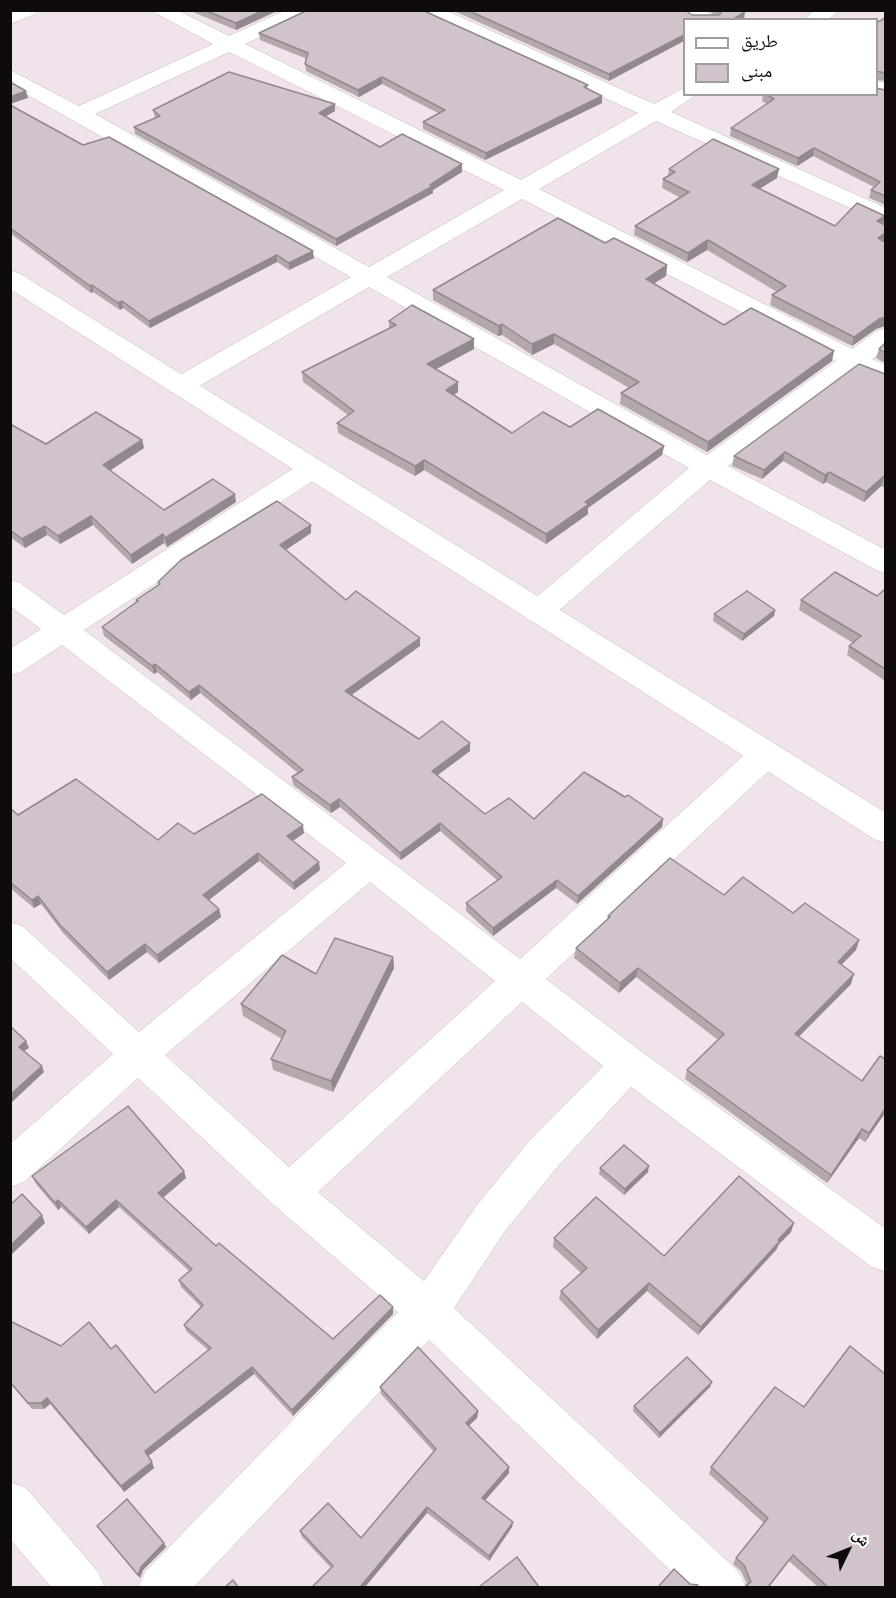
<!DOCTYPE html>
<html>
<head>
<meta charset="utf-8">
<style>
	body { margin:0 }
	#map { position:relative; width:896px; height:1598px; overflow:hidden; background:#f1e3ec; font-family:Arial,"Noto Naskh Arabic",sans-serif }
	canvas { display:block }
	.frame { position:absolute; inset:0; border:12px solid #0e0a0d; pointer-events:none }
	.legend { position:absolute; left:683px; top:18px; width:195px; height:78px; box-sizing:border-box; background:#fff; border:2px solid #9f9d9e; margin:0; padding:8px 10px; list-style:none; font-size:18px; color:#0e0a0d }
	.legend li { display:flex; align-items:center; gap:12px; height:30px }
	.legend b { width:30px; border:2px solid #9f9d9e }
	.north { position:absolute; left:818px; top:1520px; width:60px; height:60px; -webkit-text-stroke:4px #fff; paint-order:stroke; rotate:47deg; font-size:16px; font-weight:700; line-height:24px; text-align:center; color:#0e0a0d }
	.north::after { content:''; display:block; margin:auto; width:21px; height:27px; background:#0e0a0d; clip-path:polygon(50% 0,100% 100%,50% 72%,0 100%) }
</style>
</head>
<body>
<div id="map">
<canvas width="896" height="1598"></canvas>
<div class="frame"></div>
<ul class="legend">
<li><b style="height:8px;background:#fff"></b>طريق</li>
<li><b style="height:16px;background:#d1c3cc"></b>مبنى</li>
</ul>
<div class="north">ش</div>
</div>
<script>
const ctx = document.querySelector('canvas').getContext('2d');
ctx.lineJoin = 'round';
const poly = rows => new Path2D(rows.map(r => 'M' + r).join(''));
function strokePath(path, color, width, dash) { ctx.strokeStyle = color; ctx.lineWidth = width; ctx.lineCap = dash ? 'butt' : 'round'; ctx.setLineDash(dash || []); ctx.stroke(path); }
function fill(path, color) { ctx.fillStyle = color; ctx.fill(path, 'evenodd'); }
const minor = poly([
	[10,10,38,10,35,14,10,24,10,10],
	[150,10,177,10,229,36,286,10,313,10,310,14,245,44,521,180,638,113,420,14,417,10,445,10,654,104,684,88,684,94,697,94,671,112,886,208,886,224,656,121,539,189,852,349,877,331,886,328,886,348,872,359,886,365,886,384,856,371,728,466,886,550,886,573,876,570,710,480,549,619,538,623,527,619,523,612,527,605,689,468,369,287,189,392,180,394,171,392,167,386,171,380,351,277,10,85,10,70,79,106,213,44,150,10],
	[229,52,504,190,369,267,95,114,229,52],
	[522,199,836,361,707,455,387,277,522,199],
	[677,10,704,10,718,20,691,20,677,10],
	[815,10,839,10,828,20,804,20,815,10],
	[876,81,886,83,886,97,876,94,876,81],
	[312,460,322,463,326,469,322,475,84,630,520,959,753,747,764,744,775,747,780,756,775,765,546,979,642,1052,886,1229,886,1272,872,1267,631,1087,559,1165,505,1231,454,1308,739,1572,746,1588,689,1588,429,1340,193,1588,138,1588,145,1572,398,1312,275,1206,138,1078,24,1182,10,1187,10,1144,113,1054,10,958,10,922,22,926,139,1032,346,863,62,645,21,672,10,675,10,649,41,629,10,606,10,580,20,583,64,615,302,463,312,460],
	[370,882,495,981,289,1167,165,1055,370,882],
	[522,1002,603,1066,531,1139,477,1205,424,1281,318,1192,522,1002],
	[10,1482,26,1488,98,1572,105,1588,52,1588,10,1539,10,1482]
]);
const secondary = poly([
	[10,271,19,273,886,813,886,843,874,839,10,289,10,271]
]);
const wall = poly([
	[188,10,279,10,236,30],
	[452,10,685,10,692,15,714,15,708,10,740,10,745,12,684,20,609,81],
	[885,18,885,81,876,80,876,23],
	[259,33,588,85,587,89,602,103,485,160,423,129,423,122,438,113,382,84,359,97,306,71,305,64,307,59,260,40],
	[885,90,885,205,869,198,871,190,874,187,813,156,797,166,730,136,731,128,767,104,762,101,763,94,876,94],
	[10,105,83,145,314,258,289,270,277,262,150,328,123,308,120,310,93,292,91,293,10,233],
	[153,110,335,111,325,117,380,147,462,172,433,190,433,193,336,246,135,134,134,127,155,118],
	[669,169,777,178,759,189,835,226,883,224,885,241,885,326,876,329,852,346,770,305,772,295,777,292,707,250,687,262,634,235,635,226,681,198,662,188,663,179,668,176],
	[605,243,667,265,666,276,654,283,724,325,832,361,707,452,620,404,621,393,629,388,554,344,532,355,502,335,498,336,433,300,433,290],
	[389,321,474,349,436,369,458,392,454,395,512,433,570,427,664,446,662,455,588,508,588,514,546,544,424,470,415,476,338,433,337,423,348,415,303,382,302,372,389,328],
	[885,343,885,363,876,358,879,349],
	[885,374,885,488,881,486,864,502,826,482,823,484,783,461,762,479,732,466,734,456],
	[10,424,46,444,142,440,144,448,110,470,164,510,236,502,167,547,164,543,132,564,93,525,60,544,47,535,25,548,10,537],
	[311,533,286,550,346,600,420,638,420,646,351,695,419,739,470,751,438,775,485,814,534,819,625,797,663,819,662,827,577,904,556,888,493,936,466,911,466,903,497,880,440,831,401,860,340,807,331,813,293,785,292,777,298,773,200,693,191,700,157,672,154,674,104,636,102,627,136,602,136,600,158,585,158,582],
	[885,589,885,681,847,655,849,646,853,643,799,610,801,600,877,596],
	[775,610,774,616,742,641,713,621,714,614],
	[10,808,18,815,158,840,194,834,304,833,293,841,320,870,294,890,259,861,209,900,219,909,221,917,159,963,147,952,109,980,63,933,41,904,34,908,10,888],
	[724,895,793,913,859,940,856,950,841,965,851,984,799,1037,885,1113,865,1142,859,1138,827,1183,685,1079,687,1070,718,1040,636,977,619,993,574,958,576,948,607,920,608,916],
	[393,957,394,968,333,1092,273,1070,271,1059,282,1039,243,1016,241,1004,316,974],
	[600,1168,648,1172,624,1195,599,1174],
	[32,1176,186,1178,163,1198,216,1246,333,1339,393,1307,393,1314,293,1416,254,1374,148,1456,154,1468,124,1492,50,1404,44,1409,32,1409,10,1383,10,1321,61,1346,111,1349,155,1393,208,1350,186,1331,184,1325,201,1307,181,1287,179,1280,189,1271,119,1207,89,1234,61,1207,58,1210,36,1184],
	[791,1232,779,1244,776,1250,698,1335,647,1291,597,1339,559,1299,561,1291,581,1273,553,1247,554,1238,664,1256],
	[712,1382,710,1387,659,1438,633,1411,634,1406],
	[380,1387,478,1411,477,1418,469,1426,509,1467,509,1473,485,1500,513,1522,512,1527,489,1561,427,1513,365,1587,312,1587,331,1568,302,1537,300,1531,361,1538,434,1452,381,1394],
	[711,1467,885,1587,818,1587,789,1561,769,1587,745,1587,747,1584,741,1571,733,1564,736,1558,764,1523,709,1474],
	[97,1526,164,1543,166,1547,143,1570,140,1578]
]);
const shadedWall = poly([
	[264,10,279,10,236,30,236,23],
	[745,12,744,19,732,20],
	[684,35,684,41,609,81,609,74],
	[382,77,382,84,359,97,358,90],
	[26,91,28,98,10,104,10,97],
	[602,96,602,103,485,160,486,153],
	[335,104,335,111,319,120,319,113],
	[814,148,813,156,797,166,798,158],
	[462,164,462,172,433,190,433,193,336,246,336,239,430,185],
	[779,169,777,178,750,195,752,185],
	[885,216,883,225,877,221],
	[885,233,885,241,876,247,878,238],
	[708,240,707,250,687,262,688,253],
	[313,251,314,258,289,270,289,263],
	[277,255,277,262,150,328,149,321],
	[667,265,666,276,645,289,646,279],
	[92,285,93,292,91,293,90,286],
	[122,301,123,308,120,310,118,303],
	[885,317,885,326,876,329,852,346,854,337,879,319],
	[502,324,502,335,498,336,499,326],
	[554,334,554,344,532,355,532,344],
	[474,339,474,349,427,374,427,364],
	[834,351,832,361,707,452,708,442],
	[458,382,458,392,446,400,446,390],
	[142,440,144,448,105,474,103,465],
	[664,446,662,455,588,508,588,514,546,544,546,534,585,502],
	[785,452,783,461,762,479,764,470],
	[424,460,424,470,415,476,415,466],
	[829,472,826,482,823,484,825,475],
	[884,476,881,486,864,502,866,492],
	[235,494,236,502,167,547,165,538],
	[91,516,93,525,60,544,58,536],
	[311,525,311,533,281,553,280,545],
	[45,526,47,535,25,548,22,539],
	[163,534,164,543,132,564,131,555],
	[775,610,774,616,742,641,744,634],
	[420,638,420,646,346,699,345,691],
	[155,664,157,672,154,674,152,666],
	[199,685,200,693,191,700,189,692],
	[470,743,470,751,432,779,432,771],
	[339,799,340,807,331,813,330,805],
	[663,819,662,827,577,904,578,896],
	[440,823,440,831,401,860,400,853],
	[303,825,304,833,288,844,287,836],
	[258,853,259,861,205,903,203,895],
	[319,862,320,870,294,890,293,883],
	[557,880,556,888,493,936,493,928],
	[38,896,41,904,34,908,32,900],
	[219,909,221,917,159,963,157,955],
	[859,940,856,950,834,972,838,962],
	[145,944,147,952,109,980,107,972],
	[393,957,394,968,333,1092,331,1081],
	[638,968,636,977,619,993,620,983],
	[854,974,851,984,792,1043,795,1034],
	[26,1041,29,1048,21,1053,19,1047],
	[42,1066,44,1072,10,1104,10,1095],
	[885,1109,885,1113,865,1142,869,1133],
	[862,1129,859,1138,827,1183,831,1175],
	[649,1166,648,1172,624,1195,625,1189],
	[184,1171,186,1178,160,1200,158,1193],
	[58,1200,61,1207,58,1210,55,1203],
	[116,1200,119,1207,89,1234,86,1227],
	[42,1215,45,1223,10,1256,10,1246],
	[794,1223,791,1232,779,1244,776,1250,698,1335,701,1327],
	[649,1283,647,1291,597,1339,598,1330],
	[393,1307,393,1314,293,1416,292,1410],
	[252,1367,254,1374,147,1457,145,1451],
	[712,1382,710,1387,659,1438,660,1433],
	[47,1398,50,1404,44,1409,41,1403],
	[478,1411,477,1418,465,1429,466,1423],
	[152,1462,154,1468,124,1492,121,1486],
	[509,1467,509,1473,482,1504,482,1498],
	[427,1507,427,1513,365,1587,360,1587],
	[513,1522,512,1527,489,1561,489,1556],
	[164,1543,166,1547,143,1570,140,1578,138,1575,141,1567],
	[793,1555,769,1587,768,1587]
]);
const building = poly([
	[204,10,264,10,236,23,204,10],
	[308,10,422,10,588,85,584,87,602,96,486,153,423,122,445,110,382,77,358,90,305,64,308,53,259,33,308,10],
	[467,10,685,10,692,15,719,15,721,13,718,10,740,10,745,12,732,20,684,20,684,35,609,74,467,10],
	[885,18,885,73,876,71,876,23,885,18],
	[229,72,335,104,319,113,380,147,402,134,462,164,430,185,433,186,336,239,134,127,160,116,153,110,229,72],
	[10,82,26,91,10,97,10,82],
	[876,88,885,90,885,196,871,190,880,182,814,148,798,158,731,128,774,99,766,94,876,94,876,88],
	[10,105,83,145,109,137,313,251,289,263,277,255,149,321,122,301,118,303,92,285,90,286,10,228,10,105],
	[713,139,779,169,752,185,835,226,857,203,885,216,877,221,885,225,885,233,878,238,885,242,885,317,879,319,854,337,772,295,786,286,708,240,688,253,635,226,689,192,663,179,675,172,669,169,713,139],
	[558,218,605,243,614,238,667,265,646,279,724,325,751,308,834,351,708,442,621,393,639,382,554,334,532,344,502,324,499,326,433,290,558,218],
	[412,305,474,339,427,364,458,382,446,390,512,433,543,412,570,427,598,409,664,446,585,502,589,504,546,534,424,460,415,466,337,423,354,411,302,372,396,325,389,321,412,305],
	[885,343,885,353,879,349,885,343],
	[859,364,885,374,885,477,884,476,866,492,829,472,825,475,785,452,764,470,734,456,859,364],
	[96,412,142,440,103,465,164,510,213,479,235,494,165,538,163,534,131,555,91,516,58,536,45,526,22,539,10,530,10,424,46,444,96,412],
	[277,501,311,525,280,545,346,600,356,591,420,638,345,691,419,739,442,721,470,743,432,771,485,814,509,798,534,819,584,772,625,797,628,795,663,819,578,896,557,880,493,928,466,903,502,877,440,823,400,853,339,799,330,805,292,777,303,770,199,685,189,692,155,664,152,666,102,627,138,601,136,600,160,584,158,582,181,560,277,501],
	[835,572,877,596,885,589,885,669,849,646,861,636,801,600,835,572],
	[747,591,775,610,744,634,714,614,747,591],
	[76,779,158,840,178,823,194,834,262,794,303,825,287,836,319,862,293,883,258,853,203,895,219,909,157,955,145,944,107,972,60,925,38,896,32,900,10,882,10,808,18,815,76,779],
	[670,858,724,895,743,877,793,913,805,903,859,940,838,962,854,974,795,1034,862,1081,880,1056,885,1059,885,1109,869,1133,862,1129,831,1175,687,1070,724,1034,638,968,620,983,576,948,610,917,608,916,670,858],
	[335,938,393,957,331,1081,271,1059,286,1031,241,1004,282,955,316,974,335,938],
	[10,1026,26,1041,19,1047,42,1066,10,1095,10,1026],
	[128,1106,184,1171,158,1193,216,1246,219,1243,333,1339,380,1295,393,1307,292,1410,252,1367,145,1451,152,1462,121,1486,47,1398,41,1403,28,1403,10,1382,10,1321,61,1346,89,1322,111,1349,116,1345,155,1393,211,1348,184,1325,203,1305,179,1280,192,1269,116,1200,86,1227,58,1200,55,1203,32,1176,128,1106],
	[624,1145,649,1166,625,1189,600,1168,624,1145],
	[739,1176,794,1223,778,1240,780,1241,701,1327,649,1283,598,1330,561,1291,587,1268,554,1238,596,1197,664,1256,739,1176],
	[22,1194,42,1215,10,1246,10,1205,22,1194],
	[850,1346,885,1374,885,1587,828,1587,793,1555,768,1587,750,1587,746,1585,751,1582,744,1565,736,1558,768,1518,711,1467,775,1387,804,1407,850,1346],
	[418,1347,478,1411,466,1423,509,1467,482,1498,513,1522,489,1556,427,1507,360,1587,312,1587,333,1566,300,1531,328,1503,361,1538,436,1449,380,1387,418,1347],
	[687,1357,712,1382,660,1433,634,1406,687,1357],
	[127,1499,164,1543,141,1567,138,1575,97,1526,127,1499],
	[517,1557,539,1587,479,1587,517,1557],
	[674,1569,690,1584,698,1585,696,1587,658,1587,674,1569],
	[233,1580,238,1587,225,1587,233,1580]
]);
strokePath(minor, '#c7b9c3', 1);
strokePath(secondary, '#c7b9c3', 1);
fill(minor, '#fff');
fill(secondary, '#fff');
fill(wall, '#b4a8af');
fill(shadedWall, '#92888f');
fill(building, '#d1c3cc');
strokePath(building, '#92888f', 1.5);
</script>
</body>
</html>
